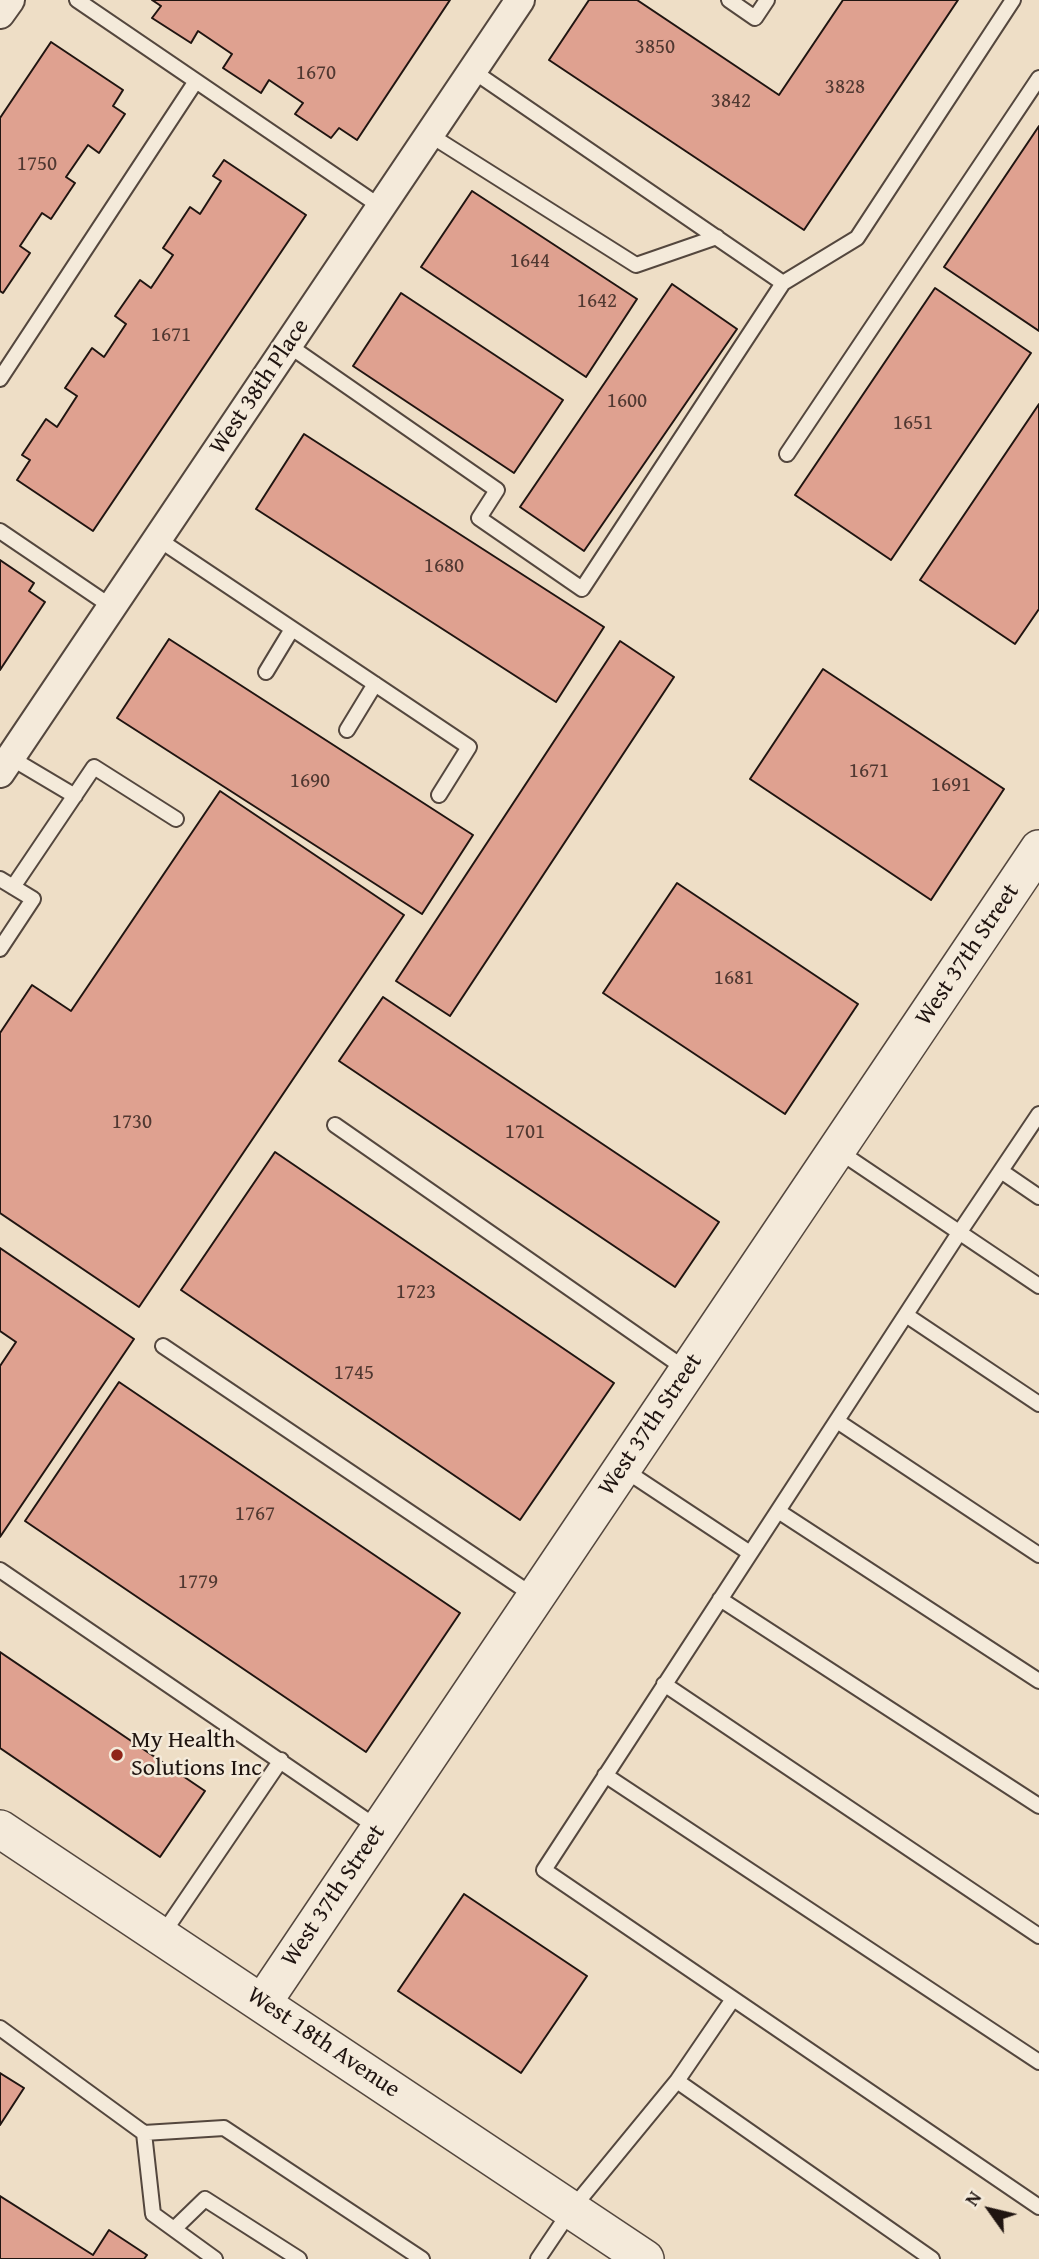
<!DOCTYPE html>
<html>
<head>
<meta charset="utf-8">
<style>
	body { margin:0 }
	#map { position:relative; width:1039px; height:2259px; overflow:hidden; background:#eedec6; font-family:"Gentium Book Plus",serif }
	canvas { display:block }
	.north { position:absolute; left:955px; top:2175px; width:70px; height:70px; -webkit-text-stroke:5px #f4eada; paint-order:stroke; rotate:304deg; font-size:19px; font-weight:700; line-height:28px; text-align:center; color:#201511 }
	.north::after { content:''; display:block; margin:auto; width:24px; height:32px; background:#201511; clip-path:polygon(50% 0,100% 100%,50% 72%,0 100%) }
</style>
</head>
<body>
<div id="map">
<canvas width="1039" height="2259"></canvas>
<div class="north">N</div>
</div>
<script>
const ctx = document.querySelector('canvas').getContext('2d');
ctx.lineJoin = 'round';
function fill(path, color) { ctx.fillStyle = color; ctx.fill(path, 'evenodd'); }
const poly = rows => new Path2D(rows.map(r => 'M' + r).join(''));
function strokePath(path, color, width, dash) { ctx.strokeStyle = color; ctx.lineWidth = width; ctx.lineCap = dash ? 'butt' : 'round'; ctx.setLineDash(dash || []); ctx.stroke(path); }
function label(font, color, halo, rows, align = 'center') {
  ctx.font = font + ' "Gentium Book Plus",serif'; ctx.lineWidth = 5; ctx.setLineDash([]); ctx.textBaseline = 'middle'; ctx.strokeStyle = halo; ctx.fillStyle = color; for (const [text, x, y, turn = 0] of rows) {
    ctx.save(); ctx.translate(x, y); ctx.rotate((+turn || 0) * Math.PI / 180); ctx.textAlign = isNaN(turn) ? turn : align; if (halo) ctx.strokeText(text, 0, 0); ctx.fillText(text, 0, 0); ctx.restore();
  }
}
const building = poly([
	[152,0,450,0,357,140,339,128,331,138,295,114,303,103,269,80,261,93,223,68,232,54,198,31,191,43,152,18,161,6,152,0],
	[589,0,637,0,779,95,843,0,958,0,804,230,549,60,589,0],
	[51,42,123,90,113,106,125,114,99,153,88,145,66,177,75,183,51,219,42,213,20,246,30,253,3,293,0,291,0,118,51,42],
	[1039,126,1039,331,944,267,1039,126],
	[224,160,306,215,93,531,17,480,30,460,22,455,46,419,57,427,77,396,65,388,92,348,104,357,126,324,115,316,140,280,151,288,173,255,163,248,190,207,200,214,221,181,213,176,224,160],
	[472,191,637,299,586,377,421,267,472,191],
	[672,284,737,329,584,551,520,507,672,284],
	[935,288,1031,353,891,560,795,495,935,288],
	[401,293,563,400,514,473,353,366,401,293],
	[1039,404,1039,609,1015,644,920,580,1039,404],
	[304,434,604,627,556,702,256,509,304,434],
	[0,560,34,583,29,591,45,602,0,670,0,560],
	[169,639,473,835,422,914,117,718,169,639],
	[620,641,674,677,450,1016,396,981,620,641],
	[823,669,1004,789,931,900,750,779,823,669],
	[220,791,404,915,139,1307,0,1213,0,1033,32,985,71,1011,220,791],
	[677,883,858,1004,785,1114,603,993,677,883],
	[383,997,719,1222,675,1287,339,1061,383,997],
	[275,1152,614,1383,520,1520,181,1290,275,1152],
	[0,1248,134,1339,0,1537,0,1366,16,1342,0,1331,0,1248],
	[119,1382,460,1613,366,1752,25,1521,119,1382],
	[0,1652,205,1791,160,1857,0,1748,0,1652],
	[464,1894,587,1976,521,2073,398,1991,464,1894],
	[0,2073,24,2088,0,2125,0,2073],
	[0,2196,93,2255,109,2230,147,2255,144,2259,0,2259,0,2196]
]);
const service = poly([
	[77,0,381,207],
	[729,0,755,18,767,0],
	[430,135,636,265,717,237],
	[783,283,857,238,1013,0],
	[288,345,497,490,479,518,582,589,783,283,473,71],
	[0,379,196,81],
	[787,454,1039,78],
	[0,531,112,607],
	[158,539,469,747,439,795],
	[266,672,292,629],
	[347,730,375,684],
	[11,758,75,796],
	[0,879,33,899,0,949],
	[13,887,94,767,176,819],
	[1039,1114,959,1233,544,1870,1039,2207],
	[335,1125,687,1370],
	[837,1150,1039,1286],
	[1001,1171,1039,1197],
	[906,1315,1039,1404],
	[163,1346,534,1596],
	[837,1421,1039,1555],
	[623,1469,750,1553],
	[778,1511,1039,1681],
	[0,1570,378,1828],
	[720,1599,1039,1806],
	[664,1684,1039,1936],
	[605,1775,1039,2062],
	[162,1935,281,1760],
	[0,2028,144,2133,224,2128,422,2259],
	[677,2081,932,2259],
	[144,2133,153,2214,215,2259],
	[174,2229,205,2199,299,2259],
	[538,2259,571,2210,677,2081,733,1999]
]);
const minor = poly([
	[0,14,10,0],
	[0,773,520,0]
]);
const tertiary = poly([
	[0,1829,645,2259],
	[263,2002,1039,849]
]);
const markers = [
	[117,1755,7,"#8f2418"]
];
const numberNames = [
	["3850",655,48],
	["1670",316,74],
	["3828",845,88],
	["3842",731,102],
	["1750",37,165],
	["1644",530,262],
	["1642",597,302],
	["1671",171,336],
	["1600",627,402],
	["1651",913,424],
	["1680",444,567],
	["1671",869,772],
	["1690",310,782],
	["1691",951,786],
	["1681",734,979],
	["1730",132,1123],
	["1701",525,1133],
	["1723",416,1293],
	["1745",354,1374],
	["1767",255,1515],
	["1779",198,1583]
];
const streetNames = [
	["West 38th Place",260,387,-56],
	["West 37th Street",968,955,-56],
	["West 37th Street",651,1425,-56],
	["West 37th Street",334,1896,-56],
	["West 18th Avenue",323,2043,34]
];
const poiNames = [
	["My Health",131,1741],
	["Solutions Inc",131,1769]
];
fill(building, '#dfa190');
strokePath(building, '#201511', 2);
strokePath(service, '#54473e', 18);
strokePath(minor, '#54473e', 32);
strokePath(tertiary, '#54473e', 40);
strokePath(service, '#f4eada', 14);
strokePath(minor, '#f4eada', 28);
strokePath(tertiary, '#f4eada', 37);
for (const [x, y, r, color] of markers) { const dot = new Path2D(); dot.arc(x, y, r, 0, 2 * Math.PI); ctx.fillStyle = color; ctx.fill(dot); strokePath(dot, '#f4eada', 2.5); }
label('21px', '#503831', null, numberNames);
label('24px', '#201511', '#f4eada', streetNames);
label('24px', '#201511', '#f4eada', poiNames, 'left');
</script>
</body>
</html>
